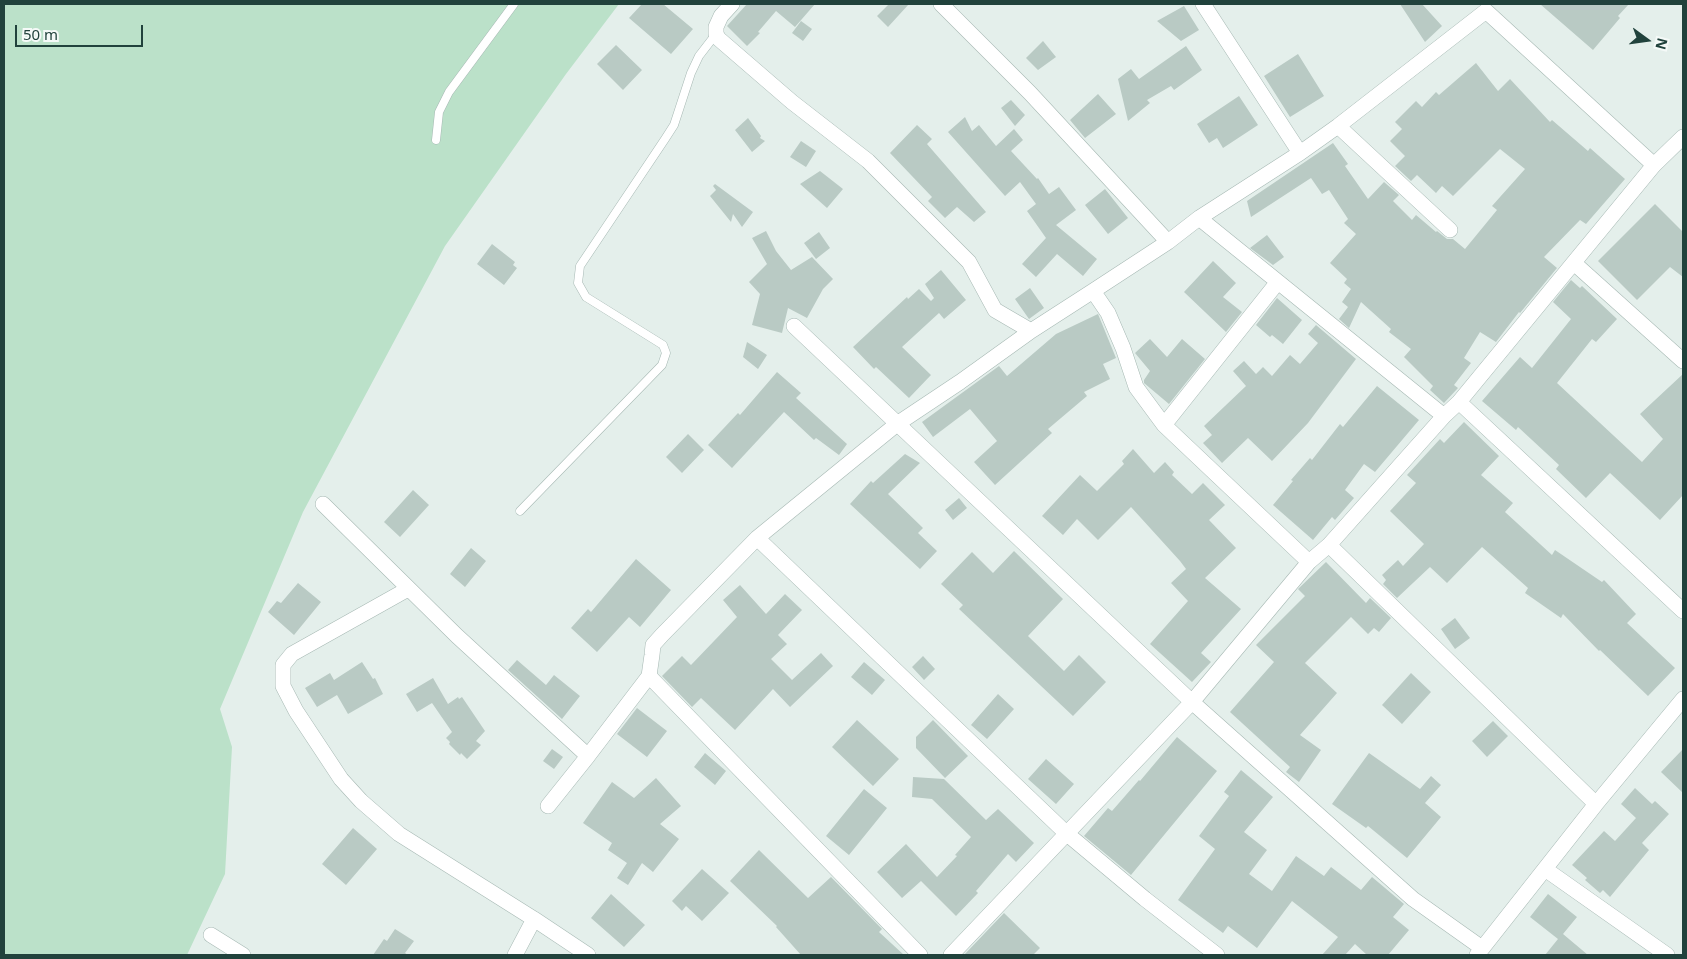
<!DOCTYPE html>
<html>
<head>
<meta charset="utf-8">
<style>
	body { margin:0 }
	#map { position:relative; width:1687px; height:959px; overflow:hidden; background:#e4efeb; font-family:"Noto Sans",sans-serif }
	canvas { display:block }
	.frame { position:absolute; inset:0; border:5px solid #21423c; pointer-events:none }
	.north { position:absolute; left:1622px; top:15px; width:50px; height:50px; -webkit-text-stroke:4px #f5faf8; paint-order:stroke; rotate:104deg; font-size:14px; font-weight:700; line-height:20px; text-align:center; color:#21423c }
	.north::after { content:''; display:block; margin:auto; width:18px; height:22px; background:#21423c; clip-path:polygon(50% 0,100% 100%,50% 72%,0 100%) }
	.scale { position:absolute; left:15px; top:25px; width:128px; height:22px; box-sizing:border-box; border:2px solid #21423c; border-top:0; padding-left:6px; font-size:15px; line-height:18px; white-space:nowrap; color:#21423c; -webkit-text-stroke:4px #f5faf8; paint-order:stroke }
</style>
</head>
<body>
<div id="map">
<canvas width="1687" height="959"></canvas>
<div class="frame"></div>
<div class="north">N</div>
<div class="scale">50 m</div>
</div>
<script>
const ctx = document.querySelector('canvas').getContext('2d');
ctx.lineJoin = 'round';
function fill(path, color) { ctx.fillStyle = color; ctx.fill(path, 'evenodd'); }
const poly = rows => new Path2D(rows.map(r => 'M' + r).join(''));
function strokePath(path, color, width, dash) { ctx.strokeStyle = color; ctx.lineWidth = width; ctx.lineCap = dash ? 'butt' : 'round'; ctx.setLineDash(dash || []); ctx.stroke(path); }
const green = poly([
	[4,4,619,4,566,74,445,246,303,512,220,709,232,747,225,874,187,955,4,955]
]);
const building = poly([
	[642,4,663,4,693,29,671,54,629,18],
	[747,4,815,4,795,27,776,11,758,32,760,33,747,46,727,26],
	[889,4,909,4,888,27,877,16],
	[1400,4,1422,4,1442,26,1425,42],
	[1540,4,1629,4,1618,16,1620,18,1593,50],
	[1184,6,1199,30,1181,41,1157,21],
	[801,21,812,29,803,41,792,33],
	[1043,41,1056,57,1038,70,1026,58],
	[616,45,642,70,623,90,597,64],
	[1186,46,1202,70,1174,90,1171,86,1147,100,1150,103,1128,121,1118,79,1131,69,1139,79],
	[1298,54,1324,96,1290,117,1264,76],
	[1476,63,1498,91,1510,79,1550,122,1552,120,1588,151,1590,148,1625,179,1586,224,1580,220,1544,257,1557,268,1520,313,1519,312,1496,342,1480,332,1464,358,1471,363,1454,385,1458,388,1444,403,1430,390,1433,386,1404,357,1411,349,1389,332,1391,329,1361,302,1349,328,1339,319,1348,307,1342,302,1351,289,1344,283,1347,279,1330,263,1356,234,1344,223,1348,219,1329,190,1322,194,1311,178,1251,217,1247,201,1333,143,1348,164,1345,166,1368,199,1384,182,1399,195,1393,201,1412,220,1416,215,1436,232,1437,231,1447,239,1453,239,1465,249,1497,210,1492,206,1525,169,1500,149,1453,196,1442,186,1436,193,1417,175,1411,181,1395,166,1405,156,1390,141,1402,129,1395,122,1416,101,1422,107,1436,92,1439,95],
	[1098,94,1116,114,1085,138,1070,120],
	[1239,96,1258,125,1223,148,1217,138,1209,143,1197,124],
	[1011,100,1025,115,1015,126,1001,108],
	[965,117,972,131,979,125,996,146,1014,129,1023,140,1011,151,1037,179,1038,178,1049,194,1059,187,1076,210,1056,225,1097,259,1083,276,1057,254,1036,277,1022,264,1046,238,1027,211,1036,204,1020,182,1005,196,948,132],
	[748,118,761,136,760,138,765,141,752,152,735,130],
	[917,125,932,139,927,144,986,212,974,222,957,207,945,218,928,201,932,197,890,153],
	[801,141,816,151,806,167,790,157],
	[820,171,843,189,827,208,800,184],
	[715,184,753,212,742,227,733,214,731,222,710,196,716,190,713,186],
	[1105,189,1128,218,1108,234,1085,205],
	[1655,204,1683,232,1683,277,1670,267,1637,300,1598,261],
	[766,231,776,251,791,270,812,257,833,279,823,289,807,318,788,308,782,333,752,325,760,294,749,282,767,264,752,238],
	[819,232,830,248,816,259,804,243],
	[1267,235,1284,257,1273,265,1250,248],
	[492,244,515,262,513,265,517,268,504,285,477,264],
	[1213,261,1236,283,1223,297,1242,312,1226,332,1184,292],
	[941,270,966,300,944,319,939,313,902,347,931,375,909,398,876,367,874,369,853,347,907,297,908,299,919,289,931,301,934,298,925,284],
	[1571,280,1580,288,1582,286,1617,319,1596,342,1592,339,1557,383,1642,462,1663,439,1640,414,1683,374,1683,495,1660,520,1610,473,1586,498,1556,469,1559,465,1518,427,1516,430,1482,401,1520,357,1532,368,1571,319,1553,302],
	[1030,288,1044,308,1029,319,1015,299],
	[1277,298,1302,320,1283,344,1272,335,1270,337,1256,325],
	[1098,314,1116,358,1103,364,1110,379,1084,392,1087,396,1048,429,1052,433,995,485,974,462,997,441,970,409,933,437,922,422,999,366,1007,376,1056,334],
	[1316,325,1356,359,1308,423,1272,461,1248,438,1222,463,1203,443,1212,435,1204,426,1246,386,1233,371,1244,361,1256,374,1263,367,1272,376,1290,355,1300,364,1318,343,1308,334],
	[1150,339,1167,357,1182,339,1205,359,1169,404,1144,383,1144,380,1150,371,1135,353],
	[747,342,767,355,758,369,743,357],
	[777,372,801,393,796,398,847,444,839,455,816,438,814,440,784,412,732,468,708,445,738,413,740,415],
	[1377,386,1419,420,1375,472,1364,464,1345,490,1354,498,1335,520,1332,517,1313,540,1273,505,1293,481,1291,480,1310,458,1312,460,1340,424,1343,427],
	[1464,422,1499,456,1481,475,1513,503,1505,512,1552,555,1555,550,1602,582,1604,580,1636,614,1627,623,1675,668,1648,696,1600,650,1599,651,1563,614,1561,618,1525,593,1528,588,1482,547,1447,583,1430,567,1397,598,1383,584,1386,580,1382,575,1398,560,1403,566,1424,544,1390,511,1416,483,1407,475,1440,439,1444,443],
	[688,434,704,450,682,473,666,457],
	[1133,449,1154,473,1165,462,1174,472,1172,475,1192,494,1203,483,1225,505,1209,520,1236,548,1205,578,1241,609,1201,653,1211,662,1192,682,1150,644,1188,601,1171,583,1186,569,1180,561,1131,507,1098,540,1077,519,1063,535,1042,516,1080,475,1097,491,1124,464,1122,461],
	[905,454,920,463,888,494,923,528,918,533,937,551,920,569,850,504,871,481,873,483],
	[413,490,429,505,400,537,384,522],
	[959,498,967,508,953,520,945,510],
	[471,548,486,561,465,587,450,574],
	[1014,551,1063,599,1028,636,1064,671,1079,655,1106,682,1073,716,959,609,963,605,941,584,972,552,993,573],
	[636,559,671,590,640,627,629,617,597,652,571,628,588,609,591,612],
	[1326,562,1366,603,1370,598,1391,618,1379,632,1374,628,1368,634,1351,617,1305,663,1337,693,1300,735,1321,750,1299,782,1286,772,1290,767,1230,712,1274,662,1256,645,1305,596,1298,589],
	[298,583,321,602,294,635,268,612,277,601,281,603],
	[740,585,766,614,785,594,802,610,778,635,787,644,771,659,792,680,821,653,833,666,790,707,773,689,735,730,701,698,692,707,662,676,682,656,691,665,737,617,723,600],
	[1455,618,1470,638,1455,649,1441,629],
	[923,656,935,669,924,680,912,667],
	[517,660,546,685,554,675,580,696,562,719,508,670],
	[362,662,373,679,375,678,383,694,348,714,337,695,317,707,305,688,330,673,334,680],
	[864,662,885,680,872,695,851,677],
	[1411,673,1431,692,1402,724,1382,705],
	[433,678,448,704,458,697,459,699,462,697,485,731,476,741,481,745,467,759,461,753,460,755,449,744,450,742,446,738,452,732,432,703,417,712,406,694],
	[998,694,1014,709,987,739,971,725],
	[637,708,667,731,647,757,617,734],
	[857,720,899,759,873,786,832,747],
	[933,720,968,756,945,778,916,748,916,737],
	[1493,721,1508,736,1487,757,1472,741],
	[1177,737,1217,771,1131,875,1084,836,1108,808,1112,811,1139,780,1140,781],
	[552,749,563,757,554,769,543,761],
	[1683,749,1683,793,1661,772],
	[705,753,726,771,715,785,694,767],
	[1369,753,1420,789,1431,776,1441,785,1425,803,1441,817,1407,858,1368,826,1366,828,1332,804],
	[1046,759,1074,784,1056,804,1028,779],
	[1241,770,1273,797,1244,832,1267,850,1249,874,1272,891,1296,856,1324,876,1331,867,1361,890,1372,877,1404,904,1393,917,1409,930,1388,955,1367,955,1355,944,1345,955,1322,955,1338,937,1292,901,1257,948,1228,926,1223,933,1178,900,1215,849,1199,836,1229,796,1224,792],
	[913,777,944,779,986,820,998,809,1034,843,1016,862,1008,854,976,891,978,893,956,916,921,881,902,898,877,872,906,844,937,877,957,856,955,855,971,837,932,799,912,797],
	[656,778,681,806,660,824,679,839,653,872,642,863,628,885,617,878,627,863,608,850,612,843,583,823,612,782,634,798],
	[1635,788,1652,804,1655,801,1669,814,1642,843,1649,850,1610,897,1603,890,1600,893,1585,880,1587,878,1572,865,1604,831,1615,841,1636,818,1621,804],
	[864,789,887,808,849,855,826,836],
	[353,828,377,849,346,885,322,864],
	[759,850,808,898,831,877,882,929,879,932,904,955,801,955,776,927,777,926,730,881],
	[702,869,729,893,702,921,686,906,682,911,672,901],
	[611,894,645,925,624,947,591,918],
	[1548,894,1577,917,1563,934,1588,955,1545,955,1558,939,1530,917],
	[1004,913,1040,948,1033,955,964,955],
	[395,929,414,941,405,953,408,955,373,955,384,939,387,941]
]);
const lane = poly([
	[436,140,439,112,449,92,514,4],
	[520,511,662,365,666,353,663,345,586,297,578,283,580,266,665,139,674,125,691,73,699,56,716,34]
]);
const street = poly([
	[732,4,721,16,716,27,716,34,719,39,792,102,868,161,969,262,995,310,1031,331,1093,291,1168,242,1199,218,1300,153],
	[941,4,1030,93,1168,242],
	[1203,4,1300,153,1338,126,1486,11,1654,165],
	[1338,126,1450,230],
	[1199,218,1444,416],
	[1574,263,1683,361],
	[1093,291,1108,313,1123,348,1136,387,1164,425,1309,562],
	[794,326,1192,702,1413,899,1482,948],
	[1459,402,1683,611],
	[1164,425,1277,283],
	[323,504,457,636,588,756],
	[757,538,1066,833,1145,899,1217,955],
	[1329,545,1596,804],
	[408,589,292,654,283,665,283,686,296,711,341,779,361,801,399,834,534,919,588,955],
	[548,806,588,756,649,676],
	[1545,869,1667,955],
	[211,935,243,955],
	[515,955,534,919],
	[920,955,649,676,652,655,653,645,662,635,757,538,897,424,960,382,1031,331],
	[951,955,1192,702,1309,562,1329,545,1444,416,1459,402,1654,165,1683,137],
	[1477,955,1596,804,1683,699]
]);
fill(green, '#bbe1c9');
fill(building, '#b9cac4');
strokePath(lane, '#a6b8b3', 9);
strokePath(street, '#a6b8b3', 16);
strokePath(lane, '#fff', 8);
strokePath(street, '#fff', 15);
</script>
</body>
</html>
